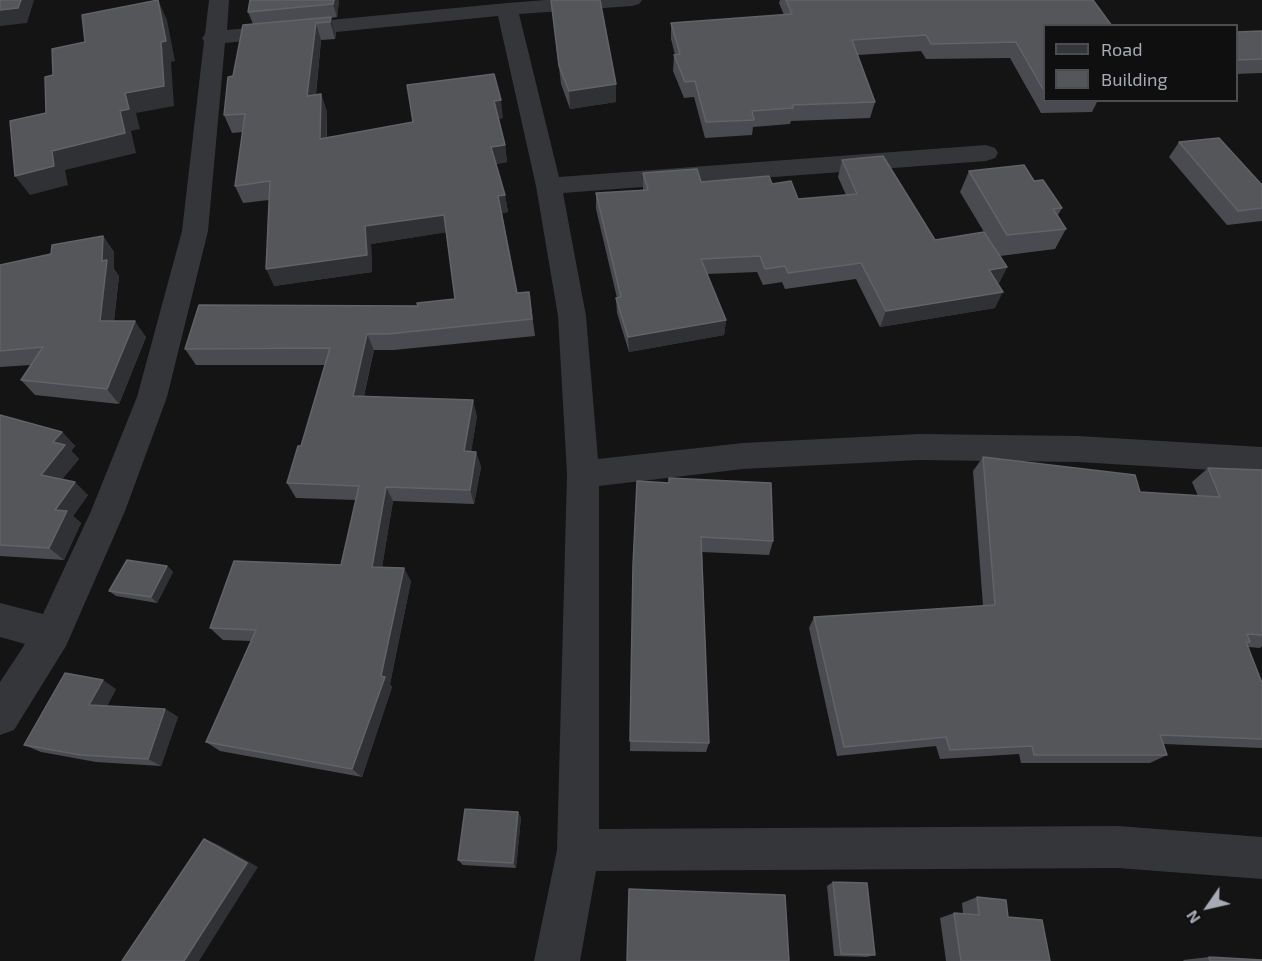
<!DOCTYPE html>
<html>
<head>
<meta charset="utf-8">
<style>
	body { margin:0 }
	#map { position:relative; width:1262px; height:961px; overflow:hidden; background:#141415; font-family:"Exo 2",sans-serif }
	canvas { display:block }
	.legend { position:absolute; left:1043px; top:24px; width:195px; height:78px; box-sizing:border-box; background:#0f0f10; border:2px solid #4c4d52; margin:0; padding:8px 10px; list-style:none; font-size:18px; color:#a7abb4 }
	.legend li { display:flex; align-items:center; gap:12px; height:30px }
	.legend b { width:30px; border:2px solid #4c4d52 }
	.north { position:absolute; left:1178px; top:877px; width:60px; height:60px; -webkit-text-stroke:4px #0f0f10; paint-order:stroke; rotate:236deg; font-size:16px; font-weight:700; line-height:24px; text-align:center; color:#a7abb4 }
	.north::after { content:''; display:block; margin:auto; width:21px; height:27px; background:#a7abb4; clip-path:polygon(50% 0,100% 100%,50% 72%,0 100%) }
</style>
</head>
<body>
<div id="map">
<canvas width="1262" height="961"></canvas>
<ul class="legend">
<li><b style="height:8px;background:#35363a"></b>Road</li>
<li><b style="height:16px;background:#54565a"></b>Building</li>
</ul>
<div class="north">N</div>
</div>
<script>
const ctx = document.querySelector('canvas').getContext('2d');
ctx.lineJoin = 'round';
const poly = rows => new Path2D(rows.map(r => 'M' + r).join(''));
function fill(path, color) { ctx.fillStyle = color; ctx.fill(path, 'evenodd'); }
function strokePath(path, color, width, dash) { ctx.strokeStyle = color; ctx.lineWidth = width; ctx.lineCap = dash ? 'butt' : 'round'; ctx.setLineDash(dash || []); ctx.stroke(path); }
const minor = poly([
	[209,0,229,0,227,30,507,3,546,0,642,0,639,4,632,6,519,14,559,177,986,145,995,148,998,153,995,158,986,161,563,193,586,316,598,459,743,443,919,434,1078,436,1262,447,1262,473,1078,462,919,460,743,469,599,486,599,829,1118,826,1262,837,1262,879,1118,868,596,871,580,961,534,961,557,850,567,474,558,316,536,186,498,16,225,43,208,231,167,397,125,511,66,646,14,730,0,735,0,682,25,644,0,637,0,603,43,614,91,511,137,397,182,231,204,41,202,38,205,34,209,0]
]);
const wall = poly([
	[250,0,339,0,337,17,331,18,336,34,335,39,321,40,316,95,321,94,327,112,327,137,503,118,499,119,505,145,507,162,496,164,505,195,508,212,502,213,517,293,529,292,535,336,394,350,374,350,364,396,477,416,471,451,476,452,481,467,474,504,393,501,382,567,411,581,390,684,392,687,362,777,220,751,206,742,251,641,223,640,210,628,341,565,356,500,296,498,287,483,301,446,325,365,196,365,185,349,455,299,446,232,371,244,372,272,274,286,269,200,243,203,235,186,243,132,232,133,224,115,233,76,253,24,248,12],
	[551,0,616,102,570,109,561,84],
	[780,0,1093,0,1044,26,1044,100,1098,100,1092,112,1041,113,1010,58,926,59,921,51,858,55,875,102,870,118,791,121,790,124,753,127,752,135,705,138,694,97,684,98,673,71,674,55,675,55,671,39,671,23,784,15,779,3],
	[1262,31,1262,73,1236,74,1236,32],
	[1179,142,1262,185,1262,221,1227,225,1169,157],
	[842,160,935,240,984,232,960,192,969,171,1034,181,1062,208,1058,215,1066,229,1055,249,1000,256,1007,267,999,283,997,283,995,308,880,327,856,279,785,289,782,282,763,285,757,272,707,274,726,320,724,335,629,352,617,313,616,298,617,298,596,209,596,193,643,190,643,173,701,182,772,184,798,199,846,195,838,177],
	[103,236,114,252,114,269,119,276,114,321,146,337,119,404,35,395,21,380,31,365,0,367,0,265,51,254],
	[0,415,62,432,75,446,71,451,79,459,62,479,88,495,73,516,81,523,64,560,0,556],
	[983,457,1140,492,1198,496,1192,482,1208,468,1262,470,1262,646,1260,648,1248,647,1262,683,1262,748,1164,744,1167,755,1150,763,1021,763,1019,754,940,759,936,746,837,756,809,628,814,617,983,606,973,471],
	[637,481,773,541,769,555,702,552,709,743,706,752,630,751,633,565],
	[167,566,173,572,157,603,116,596,109,591],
	[116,689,107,706,165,709,178,717,161,766,96,762,41,752,24,745],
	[521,817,516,868,463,865,458,860],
	[833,882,875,955,867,957,834,956,827,886],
	[977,897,1008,917,1050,961,946,961,940,918,954,913,963,914,962,903],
	[1209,957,1262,961,1184,961,1183,960]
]);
const shadedWall = poly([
	[21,0,34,0,27,23,0,26,0,10],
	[158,0,167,20,175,61,171,62,174,106,136,113,140,129,131,131,136,153,65,170,68,185,30,195,15,176,52,151,120,111,125,93],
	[334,0,339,0,337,17,333,4],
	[331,17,336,34,335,39,330,22],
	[316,23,321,40,314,113,307,96],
	[616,84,616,102,570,109,569,91],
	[321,94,327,112,326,156,320,139],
	[501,100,503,118,497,119,494,101],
	[505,145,507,162,494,164,491,147],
	[505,195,508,212,501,214,498,196],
	[444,215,448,232,371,244,372,272,274,286,266,269,365,226],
	[103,236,114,252,114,269,119,276,112,337,100,321],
	[1007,267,999,283,981,286,989,270],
	[1003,292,995,308,880,327,886,311],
	[726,320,724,335,629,352,628,337],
	[135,321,146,337,119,404,107,389],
	[367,334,374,350,360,412,353,396],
	[473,400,477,416,469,466,464,451],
	[62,432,75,446,71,451,79,459,55,488,41,475,53,442],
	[476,452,481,467,474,504,470,490],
	[75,482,88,495,73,516,81,523,64,560,49,548,55,510],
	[386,487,393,501,380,580,372,567],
	[167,566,173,572,157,603,151,597],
	[404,568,411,581,390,684,392,687,362,777,352,769,381,676],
	[103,680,116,689,103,713,89,705],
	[165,709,178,717,161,766,148,759],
	[518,812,521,817,516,868,513,863],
	[204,839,217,844,258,867,199,961,184,961]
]);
const building = poly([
	[0,0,21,0,18,8,0,10,0,0],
	[158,0,166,41,161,42,164,86,125,93,129,109,120,111,125,133,52,151,54,166,15,176,10,121,46,113,45,77,53,75,52,49,85,42,82,15,158,0],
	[250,0,334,0,333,4,248,12,250,0],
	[551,0,600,0,616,84,569,91,559,66,551,0],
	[786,0,1093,0,1112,26,1044,26,1044,91,1016,42,931,44,926,35,852,40,875,102,792,105,793,108,752,111,754,120,706,122,695,81,685,82,674,55,680,54,671,23,792,14,786,0],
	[331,17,330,22,316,23,307,96,321,94,320,139,413,122,407,85,494,74,501,100,494,101,505,145,491,147,505,195,498,196,517,293,529,292,532,319,388,334,367,334,353,396,473,400,464,451,476,452,470,490,386,487,372,567,404,568,381,676,385,677,352,769,206,742,256,630,210,628,234,561,341,565,359,486,287,483,298,446,301,446,330,348,185,349,199,305,418,306,417,303,455,299,444,215,365,226,367,255,266,269,270,181,235,186,245,114,224,115,228,77,233,76,243,25,331,17],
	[1262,31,1262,59,1236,60,1236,32,1262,31],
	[1219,138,1262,185,1262,208,1238,211,1179,142,1219,138],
	[883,156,935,240,984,232,1007,267,989,270,1003,292,886,311,861,263,788,273,785,266,765,269,760,256,701,259,726,320,628,337,616,298,621,297,596,193,648,190,643,173,697,169,701,182,769,176,772,184,791,181,798,199,857,194,842,160,883,156],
	[1024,165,1034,181,1043,180,1062,208,1053,209,1066,229,1007,235,969,171,1024,165],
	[103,236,102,261,107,260,100,321,135,321,107,389,21,380,43,347,0,351,0,265,51,254,52,245,103,236],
	[0,415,62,432,53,442,65,445,41,475,75,482,55,510,67,511,49,548,0,545,0,415],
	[983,457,1135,475,1140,492,1220,497,1208,468,1262,470,1262,635,1247,634,1250,642,1246,642,1262,683,1262,739,1160,735,1167,755,1034,755,1032,746,950,750,946,737,844,747,814,617,995,605,983,457],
	[669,478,771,483,773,541,701,537,709,743,630,741,633,565,637,481,669,483,669,478],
	[127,560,167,566,151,597,109,591,127,560],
	[65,673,103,680,89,705,165,709,148,759,81,755,24,745,65,673],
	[465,809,518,812,513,863,458,860,465,809],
	[204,839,247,863,184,961,122,961,204,839],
	[833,882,867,883,875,955,841,954,833,882],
	[629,889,785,895,789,961,627,961,629,889],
	[977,897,1006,900,1008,917,1042,920,1050,961,961,961,954,913,979,915,977,897],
	[1209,957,1262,960,1262,961,1210,961,1209,957]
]);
fill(minor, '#35363a');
fill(wall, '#4a4b50');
fill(shadedWall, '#303134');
fill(building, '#54565a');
strokePath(building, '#616368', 1.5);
</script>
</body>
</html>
